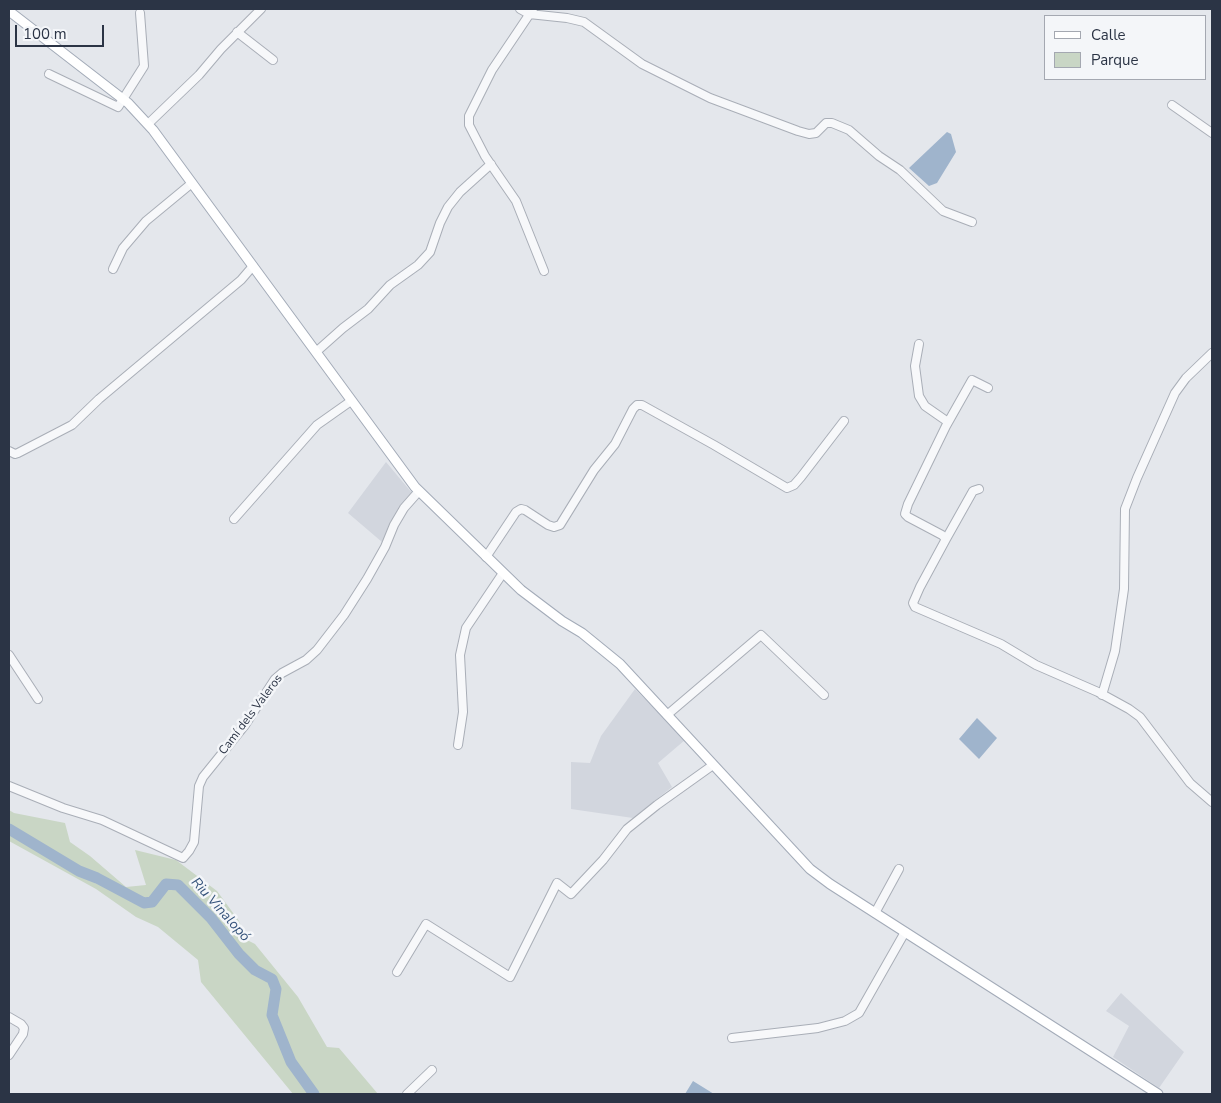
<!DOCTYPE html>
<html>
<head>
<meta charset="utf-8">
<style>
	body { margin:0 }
	#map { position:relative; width:1221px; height:1103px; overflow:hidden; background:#e4e7ec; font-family:"Nunito Sans",sans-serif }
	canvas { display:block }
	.frame { position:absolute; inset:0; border:10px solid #2b3445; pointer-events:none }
	.legend { position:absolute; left:1044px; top:15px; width:162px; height:65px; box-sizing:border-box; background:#f4f6f9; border:1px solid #a4a8b1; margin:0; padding:6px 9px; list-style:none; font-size:15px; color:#2b3445 }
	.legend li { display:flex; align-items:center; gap:10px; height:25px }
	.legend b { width:25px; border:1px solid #a4a8b1 }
	.scale { position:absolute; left:15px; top:25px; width:89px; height:22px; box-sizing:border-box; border:2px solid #2b3445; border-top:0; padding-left:6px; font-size:15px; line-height:18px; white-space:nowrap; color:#2b3445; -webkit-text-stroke:4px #f4f6f9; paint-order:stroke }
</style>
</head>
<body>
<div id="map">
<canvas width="1221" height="1103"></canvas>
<div class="frame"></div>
<ul class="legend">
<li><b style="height:6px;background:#fff"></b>Calle</li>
<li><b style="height:14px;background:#c9d6c5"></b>Parque</li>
</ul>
<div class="scale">100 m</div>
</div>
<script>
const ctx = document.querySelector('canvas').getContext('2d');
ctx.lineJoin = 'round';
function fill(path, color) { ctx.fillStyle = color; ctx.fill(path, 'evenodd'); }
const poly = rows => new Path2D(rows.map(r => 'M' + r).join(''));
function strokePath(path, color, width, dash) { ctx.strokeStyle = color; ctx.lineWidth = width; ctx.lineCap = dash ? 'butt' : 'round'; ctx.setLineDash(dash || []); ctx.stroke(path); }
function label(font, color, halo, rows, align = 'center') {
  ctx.font = font + ' "Nunito Sans",sans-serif'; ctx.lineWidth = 5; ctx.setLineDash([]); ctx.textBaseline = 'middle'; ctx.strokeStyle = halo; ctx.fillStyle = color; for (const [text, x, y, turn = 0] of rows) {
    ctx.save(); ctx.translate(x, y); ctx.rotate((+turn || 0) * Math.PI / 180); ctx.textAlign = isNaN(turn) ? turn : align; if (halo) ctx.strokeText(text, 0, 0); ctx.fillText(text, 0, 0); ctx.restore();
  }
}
const built = poly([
	[386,462,412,493,382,542,348,513],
	[635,689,685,740,658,763,672,787,633,818,571,809,571,762,590,763,601,736],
	[1121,993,1184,1052,1159,1088,1113,1057,1129,1026,1106,1011]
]);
const green = poly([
	[9,810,14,813,65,823,70,842,90,856,126,887,146,885,135,850,176,860,217,891,239,921,247,940,255,944,298,997,327,1047,339,1048,378,1094,293,1094,201,982,198,960,158,927,136,917,96,889,9,841]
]);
const water = poly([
	[947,132,951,134,956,152,937,183,929,186,909,168],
	[977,718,997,738,979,759,959,739],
	[693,1081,714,1094,685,1094]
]);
const river = poly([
	[9,829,79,871,97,878,144,903,152,902,166,884,178,885,211,918,239,954,255,970,272,979,276,989,272,1015,291,1062,314,1094]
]);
const minor = poly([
	[520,9,529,14,567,18,584,22,642,64,710,98,798,131,809,134,816,133,826,123,832,123,849,130,879,156,900,170,943,211,972,222],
	[533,9,492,70,469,116,469,125,485,156,516,201,544,271],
	[237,32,273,60],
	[49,74,118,107,144,66,140,13],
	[1172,105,1212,133],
	[148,124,199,75,221,49,261,9],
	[113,269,123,248,146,221,192,183],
	[919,344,915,366,919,396,925,406,948,422],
	[316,352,343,328,368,309,390,285,418,265,430,252,440,223,448,207,460,192,491,164],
	[988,388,972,380,946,426,908,504,905,514,908,517,942,535,946,539,920,587,913,603,915,607,1001,644,1036,665,1098,692,1129,709,1140,717,1190,783,1212,802],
	[9,451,15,454,18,453,72,425,99,399,241,280,253,266],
	[234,519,317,425,351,401],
	[946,539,973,491,979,489],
	[486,557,516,512,521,509,525,510,548,525,554,527,560,525,594,470,615,444,633,409,637,405,642,405,714,445,787,488,794,485,801,477,844,421],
	[9,655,38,699],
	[1102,695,1115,651,1124,589,1125,509,1137,478,1175,393,1186,378,1212,353],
	[667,715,761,635,824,695],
	[458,745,463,712,460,655,466,628,503,573],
	[9,786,63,808,102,820,183,858,189,851,194,842,199,786,203,777,245,725,275,679,282,673,306,660,317,650,344,615,367,579,385,547,394,525,404,508,419,491],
	[875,913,899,869],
	[397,972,426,924,510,977,557,883,571,894,603,860,627,829,657,805,713,765],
	[9,1017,21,1024,24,1028,23,1034,9,1055],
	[732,1038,818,1028,845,1021,859,1013,905,932],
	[407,1094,432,1070]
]);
const major = poly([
	[9,11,128,103,153,130,415,487,521,590,562,621,582,633,620,664,810,869,830,884,1158,1094]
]);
const streetNames = [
	["Camí dels Valeros",251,715,-53]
];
const waterNames = [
	["Riu Vinalopó",220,910,48]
];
fill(built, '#d2d6de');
fill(green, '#c9d6c5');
fill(water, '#9fb4cc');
strokePath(river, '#9fb4cc', 11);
strokePath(minor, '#a9aeb7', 10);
strokePath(major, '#a3abb8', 11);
strokePath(minor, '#f7f8fa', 8);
strokePath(major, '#fff', 9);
label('12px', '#2b3445', '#f4f6f9', streetNames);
label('italic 14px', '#34527a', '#f4f6f9', waterNames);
</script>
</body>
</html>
